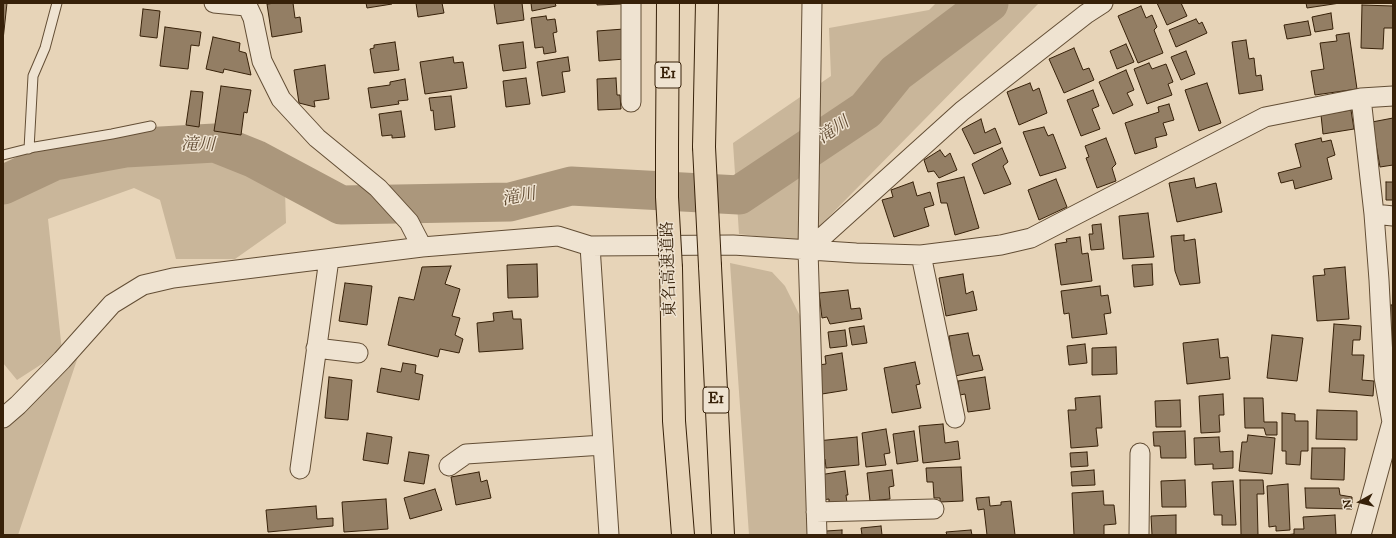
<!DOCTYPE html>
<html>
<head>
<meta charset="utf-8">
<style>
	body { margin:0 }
	#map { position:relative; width:1396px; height:538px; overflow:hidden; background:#e7d4b8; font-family:"IM FELL DW Pica",serif }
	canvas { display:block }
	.frame { position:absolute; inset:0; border:4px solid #372109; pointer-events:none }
	.north { position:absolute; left:1340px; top:482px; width:40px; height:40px; -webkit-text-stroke:3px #efe3d1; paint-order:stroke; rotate:262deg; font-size:11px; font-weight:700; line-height:16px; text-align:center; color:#372109 }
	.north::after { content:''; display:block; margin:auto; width:14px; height:18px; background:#372109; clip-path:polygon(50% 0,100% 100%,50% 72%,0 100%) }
</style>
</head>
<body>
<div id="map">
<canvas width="1396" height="538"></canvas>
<div class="frame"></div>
<div class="north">N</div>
</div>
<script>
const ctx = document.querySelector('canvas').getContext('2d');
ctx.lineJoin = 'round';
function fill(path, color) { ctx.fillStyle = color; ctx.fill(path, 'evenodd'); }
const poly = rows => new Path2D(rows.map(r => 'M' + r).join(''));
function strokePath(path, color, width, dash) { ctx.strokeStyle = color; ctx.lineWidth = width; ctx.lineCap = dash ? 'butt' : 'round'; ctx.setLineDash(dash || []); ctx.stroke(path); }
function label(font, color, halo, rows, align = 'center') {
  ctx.font = font + ' "IM FELL DW Pica","Noto Serif JP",serif'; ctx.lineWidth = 3; ctx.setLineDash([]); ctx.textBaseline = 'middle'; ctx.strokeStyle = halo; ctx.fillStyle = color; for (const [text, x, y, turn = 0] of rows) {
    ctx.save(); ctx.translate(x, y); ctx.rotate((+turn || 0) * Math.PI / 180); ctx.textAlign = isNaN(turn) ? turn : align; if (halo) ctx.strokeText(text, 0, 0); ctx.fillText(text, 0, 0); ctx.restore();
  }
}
const green = poly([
	[936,3,1039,3,804,242,739,234,733,143,831,76,829,28,929,10],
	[236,132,285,191,286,223,235,259,176,259,160,200,134,188,48,219,62,351,17,380,3,363,3,164,129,140],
	[730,263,772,272,785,286,805,326,810,535,749,535],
	[86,333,18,535,3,535,3,416]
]);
const river = poly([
	[3,185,54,161,125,148,215,143,255,159,341,205,510,202,571,186,739,195,866,110,896,73,989,3]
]);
const building = poly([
	[3,3,7,3,3,40,3,3],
	[276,3,293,3,295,18,300,17,302,32,272,37,267,4,276,3],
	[366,3,392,3,392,4,367,8,366,3],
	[416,3,442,3,444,13,418,17,416,3],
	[494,3,522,3,524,20,497,24,494,3],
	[531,3,555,3,556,6,532,11,531,3],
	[597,3,621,3,621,4,597,5,597,3],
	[1157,3,1181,3,1187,16,1167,25,1157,3],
	[1306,3,1340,3,1307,8,1306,3],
	[1362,5,1393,6,1393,28,1384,28,1383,49,1361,48,1362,5],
	[1141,6,1146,18,1152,15,1157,27,1154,30,1163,53,1138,63,1118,16,1141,6],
	[143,9,160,11,157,38,140,36,143,9],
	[1331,13,1333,29,1315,32,1312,17,1331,13],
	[546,16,547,20,555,19,557,32,553,33,556,52,544,54,543,47,535,48,531,18,546,16],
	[1196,19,1199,24,1202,22,1207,33,1176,47,1169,30,1196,19],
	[1308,21,1311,35,1287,39,1284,25,1308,21],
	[165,27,201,32,199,46,191,45,188,69,160,66,165,27],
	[624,29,625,59,599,61,597,31,624,29],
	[1349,33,1357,89,1315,95,1311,71,1324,69,1320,43,1337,41,1336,35,1349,33],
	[213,37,240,43,239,51,246,53,251,75,224,69,223,73,206,69,213,37],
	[1246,40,1249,59,1254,58,1256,76,1261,75,1263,90,1239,94,1232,42,1246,40],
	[395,42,399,70,374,73,370,49,374,48,374,45,395,42],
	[523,42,526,68,503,71,499,45,523,42],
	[1126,44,1134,62,1117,69,1110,51,1126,44],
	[1074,48,1083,70,1089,68,1094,80,1064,93,1049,59,1074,48],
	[1186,51,1195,74,1181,80,1171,57,1186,51],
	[453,57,454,63,463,62,467,88,425,94,420,62,453,57],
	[568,57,570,71,562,72,565,92,542,96,537,62,568,57],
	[1149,63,1152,69,1166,64,1173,82,1168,84,1172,95,1147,104,1134,69,1149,63],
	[325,65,329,99,314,101,315,107,299,103,294,70,325,65],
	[1126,70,1134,90,1127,93,1133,105,1113,114,1099,82,1126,70],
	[526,78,530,104,506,107,503,81,526,78],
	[616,78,617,95,620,95,621,109,598,110,597,79,616,78],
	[405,79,408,100,398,101,399,104,371,108,368,88,390,85,390,82,405,79],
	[1030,83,1033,91,1039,88,1047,113,1019,125,1007,92,1030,83],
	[1207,83,1221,123,1199,131,1185,90,1207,83],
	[221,86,251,90,247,113,244,112,241,135,214,131,221,86],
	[1093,90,1099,106,1092,109,1100,129,1081,136,1067,100,1093,90],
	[191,91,203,92,199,127,186,125,191,91],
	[451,96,455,127,435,130,433,110,431,111,429,98,451,96],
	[1169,104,1174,120,1163,123,1167,135,1155,138,1157,147,1135,154,1125,123,1159,112,1158,107,1169,104],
	[1351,110,1354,129,1323,134,1321,115,1351,110],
	[401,111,405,137,392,138,392,135,382,136,379,114,401,111],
	[1393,118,1393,165,1380,167,1372,122,1393,118],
	[981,119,985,133,995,128,1001,143,974,154,962,129,981,119],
	[1044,127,1048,136,1053,134,1066,168,1040,176,1023,132,1044,127],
	[1106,138,1116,164,1112,168,1116,181,1097,188,1086,158,1089,157,1085,146,1106,138],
	[1321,138,1322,142,1331,140,1335,155,1327,158,1332,179,1295,189,1293,180,1281,183,1278,173,1301,167,1295,144,1321,138],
	[1002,148,1008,162,1003,166,1011,184,984,194,972,164,1002,148],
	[940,150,945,157,950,153,957,170,939,178,934,171,928,172,924,160,940,150],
	[964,177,979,228,955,235,947,203,941,203,937,183,964,177],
	[1194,178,1196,188,1216,183,1222,212,1177,222,1169,183,1194,178],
	[1056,179,1067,207,1039,220,1028,190,1056,179],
	[913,182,917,196,930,192,934,205,924,208,929,226,894,237,882,200,893,197,891,190,913,182],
	[1386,182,1393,182,1393,200,1386,200,1386,182],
	[1148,213,1154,257,1123,259,1119,216,1148,213],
	[1101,224,1104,249,1091,250,1089,234,1093,234,1092,225,1101,224],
	[1184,235,1184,241,1195,239,1200,283,1180,285,1175,271,1171,236,1184,235],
	[1080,237,1082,254,1088,253,1092,281,1061,285,1055,244,1067,242,1066,239,1080,237],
	[537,264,538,297,508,298,507,265,537,264],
	[1152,264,1153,285,1134,287,1132,265,1152,264],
	[451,266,445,284,460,289,452,316,460,318,455,335,463,339,459,353,440,349,438,357,388,345,399,297,414,300,422,267,451,266],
	[1345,267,1349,319,1317,321,1313,276,1325,275,1324,269,1345,267],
	[963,274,966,294,973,291,977,310,946,316,939,278,963,274],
	[345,283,372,286,367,325,339,321,345,283],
	[1100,286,1101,296,1108,295,1111,313,1104,314,1107,334,1072,338,1069,313,1064,314,1061,291,1100,286],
	[848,290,851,309,860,308,862,319,830,324,827,317,822,318,819,293,848,290],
	[1391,305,1393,305,1393,334,1390,334,1391,305],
	[512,311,513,319,521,319,523,349,479,352,477,323,494,321,493,313,512,311],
	[1334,324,1361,326,1360,340,1353,340,1352,355,1364,355,1362,380,1374,381,1373,396,1329,392,1334,324],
	[864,326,867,343,852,345,849,328,864,326],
	[845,330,847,346,830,348,828,332,845,330],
	[968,333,973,356,979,355,983,370,955,376,949,336,968,333],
	[1272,335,1303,338,1297,381,1267,378,1272,335],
	[1218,339,1220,358,1228,357,1230,379,1187,384,1183,343,1218,339],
	[1085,344,1087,363,1069,365,1067,346,1085,344],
	[1116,347,1117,374,1092,375,1092,348,1116,347],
	[842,353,847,390,822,394,818,365,826,364,825,356,842,353],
	[915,362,920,384,916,385,921,408,892,413,884,368,915,362],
	[403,363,416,365,415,373,423,375,419,400,377,392,381,368,401,372,403,363],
	[329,377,352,380,348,420,325,418,329,377],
	[985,377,990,409,968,412,965,394,960,395,958,381,985,377],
	[1223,394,1224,415,1219,415,1220,432,1201,433,1199,396,1223,394],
	[1100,396,1102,428,1096,428,1098,446,1071,448,1068,410,1076,410,1075,398,1100,396],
	[1244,398,1263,398,1264,422,1277,422,1277,435,1266,435,1264,428,1245,428,1244,398],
	[1180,400,1181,427,1156,427,1155,401,1180,400],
	[1317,410,1357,411,1357,440,1316,439,1317,410],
	[1282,413,1295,414,1295,421,1308,421,1308,451,1301,451,1300,465,1286,464,1286,451,1282,451,1282,413],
	[943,424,945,443,958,441,960,459,923,463,919,426,943,424],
	[886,429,890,453,884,454,886,465,866,467,862,433,886,429],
	[914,431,918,461,897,464,893,434,914,431],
	[1185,431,1186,458,1161,458,1160,446,1154,446,1153,432,1185,431],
	[367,433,392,437,388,464,363,460,367,433],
	[1248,435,1275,438,1272,474,1239,471,1242,442,1247,442,1248,435],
	[857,437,859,465,826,468,825,459,819,459,817,441,857,437],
	[1219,437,1220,452,1233,451,1233,468,1213,469,1213,464,1195,465,1194,438,1219,437],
	[1312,448,1345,448,1344,480,1311,479,1312,448],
	[409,452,429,455,424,484,404,481,409,452],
	[1087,452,1088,466,1071,467,1070,453,1087,452],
	[961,467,963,501,940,502,940,498,934,498,933,482,927,482,926,468,961,467],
	[892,470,894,486,889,487,890,499,870,501,867,473,892,470],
	[1094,470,1095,485,1072,486,1071,472,1094,470],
	[845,471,848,495,846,495,847,503,829,505,829,499,822,500,819,475,845,471],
	[479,472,481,482,487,480,491,498,456,505,451,477,479,472],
	[1185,480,1186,507,1162,507,1161,481,1185,480],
	[1240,480,1263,480,1264,494,1257,494,1258,535,1241,535,1240,480],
	[1233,481,1236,525,1222,525,1222,515,1214,515,1212,482,1233,481],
	[1288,484,1290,530,1276,531,1276,526,1269,527,1267,486,1288,484],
	[1305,488,1339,488,1340,495,1352,497,1352,509,1306,508,1305,488],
	[435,489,442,510,410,519,404,498,435,489],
	[1103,491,1104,505,1114,505,1116,524,1104,525,1104,535,1074,535,1072,493,1103,491],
	[989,497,990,506,1001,505,1001,502,1011,501,1015,535,987,535,984,509,978,510,976,498,989,497],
	[386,499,388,529,344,532,342,502,386,499],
	[316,506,317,519,333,518,333,526,268,532,266,510,316,506],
	[1176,515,1176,535,1152,535,1151,516,1176,515],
	[1335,515,1336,535,1285,535,1294,534,1294,529,1304,529,1303,517,1335,515],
	[881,526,882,535,862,535,861,528,881,526],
	[842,530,842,535,846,535,826,535,826,531,842,530],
	[971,530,972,535,947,535,946,532,971,530]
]);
const lane = poly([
	[29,149,33,76,45,48,57,3],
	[3,155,35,147,112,134,151,126]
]);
const street = poly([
	[214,3,246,6],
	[246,3,253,18,262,61,281,99,317,138,378,188,409,222,422,247],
	[812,3,808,250,817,535],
	[631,102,631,3],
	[1374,214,1393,216],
	[590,246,609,535],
	[808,250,962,111,1086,14,1103,3],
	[921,255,955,418],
	[316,348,358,353],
	[3,418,18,405,62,360,112,304,143,285,173,278,422,247,558,236,590,246,733,245,856,253,921,255,1001,245,1031,238,1265,117,1361,98,1393,96],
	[449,466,466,454,603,445],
	[300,469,329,259],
	[816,512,934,509],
	[1139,535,1140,453],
	[1361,535,1392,422,1384,377,1379,280,1374,214,1361,98]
]);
const highway = poly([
	[667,147,668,3],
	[704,147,707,3],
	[710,266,723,535],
	[671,268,674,421,683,535]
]);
const highwayBridge = poly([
	[667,147,667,197,671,268],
	[704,147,710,266]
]);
const shields = [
	[668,75,26],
	[716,400,26]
];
const shieldNames = [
	["E1",668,75],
	["E1",716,400]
];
const streetNames = [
	["東名高速道路",670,269,-92]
];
const waterNames = [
	["滝川",834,131,-34],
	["滝川",198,146,1],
	["滝川",519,198,-11]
];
fill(green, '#c9b69a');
strokePath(river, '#ab977c', 39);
fill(building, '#937e64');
strokePath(building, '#372109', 1);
strokePath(lane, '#634e35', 11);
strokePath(street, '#634e35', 21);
strokePath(highway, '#372109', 24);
strokePath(lane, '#efe3d1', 9);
strokePath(street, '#efe3d1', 19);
strokePath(highway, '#e7d4b8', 22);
strokePath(highwayBridge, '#372109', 24, []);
strokePath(highwayBridge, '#e7d4b8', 22);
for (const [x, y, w] of shields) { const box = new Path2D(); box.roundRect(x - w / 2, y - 13, w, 26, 3); ctx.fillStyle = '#efe3d1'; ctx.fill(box); strokePath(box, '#372109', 1); }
label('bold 15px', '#372109', null, shieldNames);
label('16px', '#372109', '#efe3d1', streetNames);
label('italic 17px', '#604a31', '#efe3d1', waterNames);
</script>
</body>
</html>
